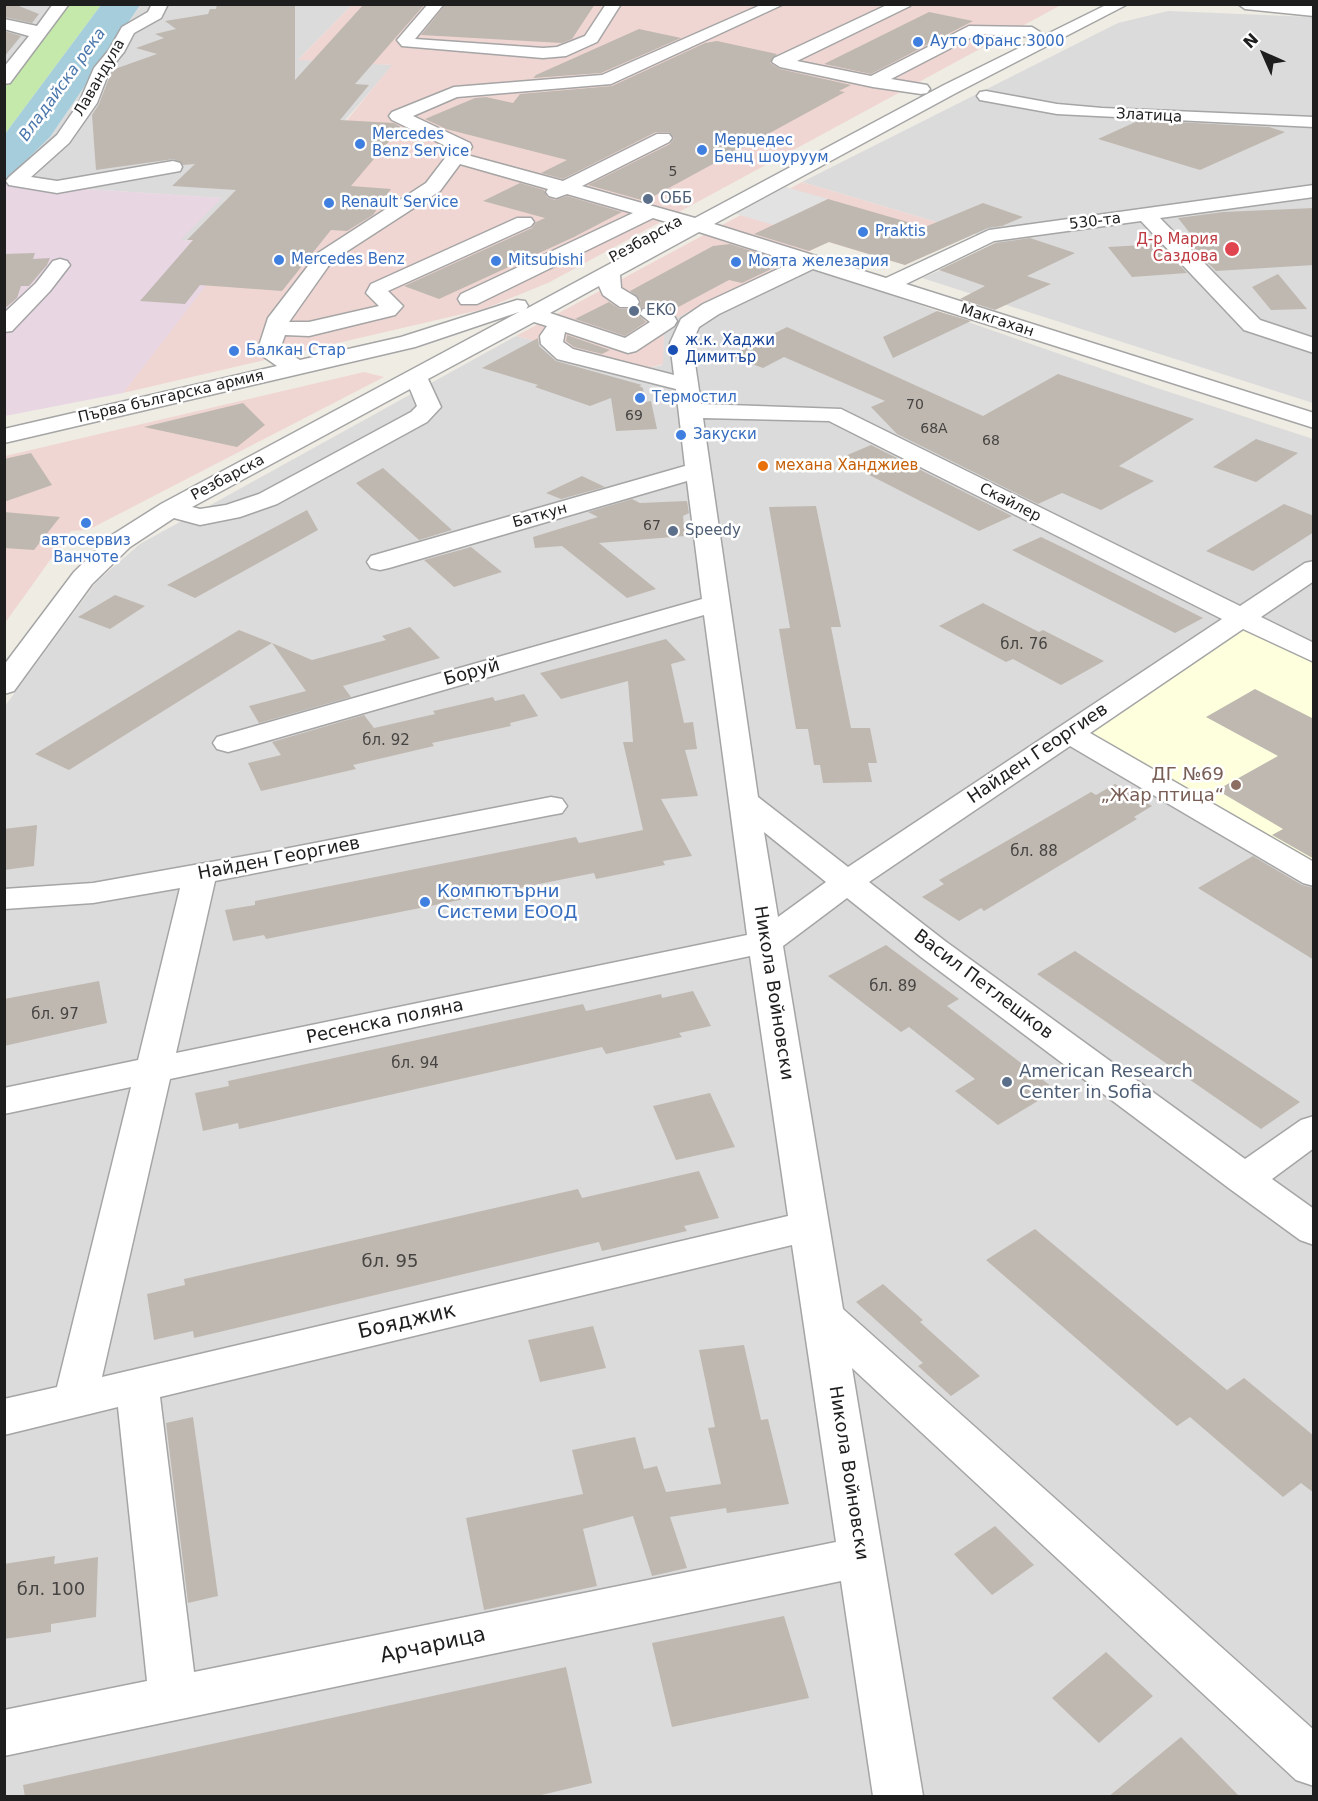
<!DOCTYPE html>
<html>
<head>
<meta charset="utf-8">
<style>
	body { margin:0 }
	#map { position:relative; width:1318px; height:1801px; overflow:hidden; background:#efece4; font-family:"DejaVu Sans",sans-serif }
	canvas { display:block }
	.frame { position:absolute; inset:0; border:6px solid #1e1e1e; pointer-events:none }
	.north { position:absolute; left:1234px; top:24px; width:60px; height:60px; -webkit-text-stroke:4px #fff; paint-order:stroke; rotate:315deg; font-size:16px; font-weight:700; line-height:24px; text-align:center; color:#1e1e1e }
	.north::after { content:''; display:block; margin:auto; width:21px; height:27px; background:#1e1e1e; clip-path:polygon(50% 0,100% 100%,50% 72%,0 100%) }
</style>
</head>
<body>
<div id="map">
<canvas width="1318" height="1801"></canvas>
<div class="frame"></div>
<div class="north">N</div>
</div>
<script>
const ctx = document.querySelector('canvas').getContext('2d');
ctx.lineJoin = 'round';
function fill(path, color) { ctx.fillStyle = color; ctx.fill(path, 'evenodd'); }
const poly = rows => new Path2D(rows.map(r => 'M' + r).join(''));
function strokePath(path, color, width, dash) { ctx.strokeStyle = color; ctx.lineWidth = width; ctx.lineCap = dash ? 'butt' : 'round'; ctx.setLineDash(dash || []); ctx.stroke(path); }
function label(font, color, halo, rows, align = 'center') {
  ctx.font = font + ' "DejaVu Sans",sans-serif'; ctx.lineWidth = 5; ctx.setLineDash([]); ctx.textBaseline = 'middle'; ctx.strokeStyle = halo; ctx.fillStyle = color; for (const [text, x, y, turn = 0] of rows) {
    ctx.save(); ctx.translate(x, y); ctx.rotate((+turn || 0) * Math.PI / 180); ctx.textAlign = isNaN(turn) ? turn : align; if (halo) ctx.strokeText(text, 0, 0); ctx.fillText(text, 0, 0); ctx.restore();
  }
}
const residential = poly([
	[5,5,54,5,5,69],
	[140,5,352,5,299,59,393,65,238,244,180,240,221,198,57,187,7,179,50,137],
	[1168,11,1313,17,1313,403,922,278,1000,244,970,232,802,182,1118,23],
	[791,260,1154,387,1313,439,1313,1796,5,1796,5,706,97,581,140,544,516,336,645,369,662,365,664,329,674,319]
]);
const commercial = poly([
	[352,5,1061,5,548,283,484,309,123,393,234,245,347,120,392,65,298,60],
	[802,182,970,232,905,265,828,242,674,319,664,329,663,364,645,369,516,336],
	[364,372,384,377,88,530,71,531,5,623,5,456]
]);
const industrial = poly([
	[7,179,57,187,222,198,181,240,238,244,123,393,5,416,4,190]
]);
const education = poly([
	[1240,618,1313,654,1313,876,1069,733]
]);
const grass = poly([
	[62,5,101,5,5,134,5,79]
]);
const parking = poly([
	[786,187,828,199,774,225,736,214]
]);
const water = poly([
	[101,5,140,5,50,137,7,179,5,190,5,134]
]);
const building = poly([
	[4,4,14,4,39,14,32,23,4,17],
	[217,4,295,4,295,80,364,4,425,4,355,84,369,85,340,120,394,123,401,127,351,186,391,189,373,215,347,231,331,230,282,291,200,285,185,304,140,301,193,240,187,240,236,190,172,186,195,164,183,165,174,159,96,170,92,115,99,104,112,70,157,54,136,48,164,38,155,34,176,29,165,21,208,14,210,9,216,9],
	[446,4,595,4,572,39,562,43,421,35],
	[929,12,973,21,871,74,824,64],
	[639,29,681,38,601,73,533,78,536,75],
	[4,31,21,36,4,57],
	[717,41,777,54,770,63,780,69,851,85,839,91,845,92,645,201,588,185,670,144,674,138,669,132,656,132,563,179,541,173,567,160,446,129,425,119,475,98,486,97,513,103,520,94,612,86,705,43],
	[1140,120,1269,127,1285,132,1200,170,1098,139],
	[520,183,544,190,547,197,555,200,567,196,622,212,574,237,439,299,404,286,532,228,536,222,545,218,483,201],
	[828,199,925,227,983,203,1023,217,1002,226,988,228,905,265,829,242,809,251,754,234],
	[1314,208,1314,265,1216,271,1187,242,1197,242,1178,218,1223,212],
	[1030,238,1075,253,1027,276,1051,284,995,310,960,299,985,286,939,270,995,243],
	[730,244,786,262,742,283,729,280,669,312,652,306,643,307,638,314,646,322,625,336,575,319,609,302,620,309,636,309,641,301,630,291,713,246],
	[1160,244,1187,273,1132,277,1108,247],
	[35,253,33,259,50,258,47,265,29,286,21,286,17,298,4,309,4,254],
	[1278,274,1307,309,1271,310,1252,287],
	[937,311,971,321,893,358,883,337],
	[787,327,983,416,1058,374,1194,419,1119,466,1154,481,1101,510,1062,493,1038,504,897,434,871,407,885,401,784,357,763,368,730,356],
	[567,335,610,350,602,354,574,347,566,341],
	[538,338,539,346,556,361,642,385,639,386,643,388,645,402,651,401,657,429,616,431,611,398,590,406,535,387,538,385,482,368],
	[243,403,265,425,237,447,144,427],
	[1256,439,1298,453,1256,482,1213,467],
	[871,445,1012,516,979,531,838,459],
	[31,453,52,485,4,502,4,459],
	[383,468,452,530,419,540,356,483],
	[582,476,605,487,561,499,546,493],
	[632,499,640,503,687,501,689,513,683,516,685,536,599,543,656,589,627,598,562,546,535,548,533,537,598,517,588,512],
	[1284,504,1314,516,1314,532,1253,571,1206,551],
	[816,506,841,627,831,627,851,728,870,728,877,763,868,763,872,782,823,783,820,765,814,765,808,729,796,729,779,629,790,628,769,507],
	[307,510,318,530,195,598,167,585],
	[4,512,60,517,34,550,4,548],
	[1041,537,1068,550,1203,618,1175,633,1012,550],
	[471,547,502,572,454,587,424,560],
	[115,595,145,606,110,629,78,617],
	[983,603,1039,632,1043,630,1104,661,1061,685,1013,659,1006,662,939,626],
	[410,627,440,658,343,686,351,697,259,723,249,706,306,691,272,643,312,660,386,640,382,636],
	[239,630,272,643,69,770,35,754],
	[666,639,686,660,671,664,684,723,693,722,697,749,685,750,698,796,661,799,692,856,663,861,665,865,596,879,594,873,266,939,264,935,233,941,225,910,255,905,255,901,576,837,579,843,643,830,623,742,633,742,628,681,561,699,540,673],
	[1255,689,1314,719,1314,859,1272,835,1283,829,1217,790,1278,756,1206,717],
	[524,694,538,716,510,723,511,726,432,743,434,746,353,765,356,769,261,791,248,763,281,755,272,742,364,715,374,728,435,714,433,711,493,697,495,701],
	[1115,784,1152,806,1134,817,1137,819,984,911,981,908,959,921,922,897,944,884,939,880,1017,835,1091,792,1096,795],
	[37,825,34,866,4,870,4,829],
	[1253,856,1302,885,1314,888,1314,960,1198,888],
	[886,945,959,999,947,1006,1056,1090,998,1125,955,1091,975,1079,909,1027,901,1032,828,976],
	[1075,951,1300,1102,1261,1129,1037,974],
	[99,981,107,1023,4,1046,4,999],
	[693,991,711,1026,679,1033,682,1037,606,1054,602,1047,239,1129,238,1123,203,1131,195,1093,229,1086,228,1081,583,1004,586,1011,661,994,662,998],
	[710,1093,735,1147,676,1160,653,1106],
	[699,1171,719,1218,684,1226,687,1231,602,1251,599,1242,194,1338,193,1331,154,1340,147,1294,185,1285,184,1279,578,1189,582,1198],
	[1035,1229,1227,1390,1244,1378,1314,1436,1314,1493,1301,1483,1283,1497,1190,1417,1177,1426,986,1260],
	[883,1284,923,1320,920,1322,980,1376,951,1396,918,1366,923,1363,856,1302],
	[593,1326,606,1368,540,1382,528,1340],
	[744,1345,761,1420,768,1419,789,1504,727,1513,726,1508,670,1517,687,1568,652,1576,633,1516,583,1529,597,1586,484,1610,466,1518,583,1494,572,1450,635,1437,644,1469,657,1466,666,1492,721,1484,708,1428,715,1427,699,1350],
	[193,1417,218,1596,188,1603,166,1423],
	[995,1526,1034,1565,992,1595,954,1554],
	[55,1556,54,1564,98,1557,96,1617,51,1624,51,1632,4,1639,4,1564],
	[784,1616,809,1698,672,1727,652,1643],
	[1106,1652,1153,1696,1099,1743,1052,1698],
	[566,1667,592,1783,533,1797,25,1797,23,1785],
	[1181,1737,1240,1797,1108,1797]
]);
const minor = poly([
	[53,4,69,4,10,83,4,84,4,67,29,36,4,29,4,19,37,26,53,4],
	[152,4,168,4,161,18,134,33,124,52,110,69,97,103,69,143,31,177,57,181,173,161,180,163,182,167,180,171,57,193,9,185,6,181,9,177,57,135,79,103,94,68,109,50,122,27,148,12,152,4],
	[428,4,444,4,415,39,543,48,557,47,585,36,606,4,621,4,597,42,566,56,543,58,402,46,397,40,428,4],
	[763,4,784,4,611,84,457,97,413,116,470,143,472,147,467,155,563,181,657,134,669,134,672,138,669,142,582,186,695,218,944,85,1108,4,1128,4,956,93,714,224,886,278,989,230,1314,185,1314,197,1160,218,1260,320,1314,338,1314,353,1244,330,1141,221,994,241,906,284,1314,413,1314,428,813,269,719,314,699,327,692,343,701,404,841,409,1240,606,1305,563,1314,561,1314,581,1261,617,1314,643,1314,662,1243,629,1090,733,1314,862,1314,886,1303,883,1070,746,869,882,945,941,1245,1159,1301,1120,1314,1116,1314,1148,1272,1179,1314,1209,1314,1245,1300,1240,1230,1189,921,957,847,898,783,946,843,1309,1314,1730,1314,1786,1296,1780,852,1368,923,1796,873,1796,841,1581,4,1756,4,1710,147,1681,118,1407,4,1435,4,1399,57,1387,131,1087,4,1114,4,1088,138,1060,180,888,93,903,4,909,4,889,93,883,284,849,551,797,562,799,567,806,562,813,551,815,215,881,176,1053,747,935,704,615,239,749,228,752,217,749,213,743,217,737,702,599,687,481,389,568,380,570,371,568,367,562,371,556,685,466,676,389,557,359,541,344,540,336,547,326,534,322,428,379,441,407,427,422,277,504,240,517,200,525,174,518,130,547,92,584,14,691,4,694,4,665,74,572,112,535,161,504,519,312,415,347,4,443,4,429,277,366,257,352,268,318,318,253,426,183,452,149,392,120,389,116,392,112,454,87,602,75,763,4],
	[460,164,548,189,546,192,549,196,556,198,567,194,633,213,461,294,458,299,461,304,477,304,653,218,680,226,526,309,528,306,525,301,517,300,401,337,300,360,280,349,285,335,309,336,395,315,403,306,388,291,531,226,534,222,531,218,517,218,371,284,366,293,379,306,309,322,289,322,332,261,440,191,460,164],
	[699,232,793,262,703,304,681,319,670,343,674,375,573,349,563,342,565,332,628,353,636,351,674,326,677,321,674,316,651,308,643,309,640,314,650,322,625,338,550,313,599,286,603,295,620,307,636,307,639,302,636,297,621,288,620,275,699,232],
	[410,389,417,406,411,412,259,494,226,505,200,509,192,507,410,389],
	[703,418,829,421,1222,619,848,867,758,797,703,418],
	[764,832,826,882,778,917,764,832],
	[750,956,788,1216,102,1377,170,1079,750,956],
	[792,1245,836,1542,194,1672,160,1397,792,1245],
	[889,4,910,6,797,61,871,76,969,26,1032,27,1040,32,1032,37,978,34,891,79,927,85,930,89,927,93,921,94,873,87,780,67,772,62,774,58,889,4],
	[1238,4,1314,6,1314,16,1245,9,1238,4],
	[986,91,1057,104,1102,108,1314,117,1314,127,1057,114,980,100,977,96,980,92,986,91],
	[60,259,67,261,70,265,67,269,50,291,12,331,4,332,4,313,36,283,53,261,60,259]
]);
const markers = [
	[918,42,6,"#3f7fe0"],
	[360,144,6,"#3f7fe0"],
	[702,150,6,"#3f7fe0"],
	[648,199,6,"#5c6f8a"],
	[329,203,6,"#3f7fe0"],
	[863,232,6,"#3f7fe0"],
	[1232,249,8,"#e0444e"],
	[279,260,6,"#3f7fe0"],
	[496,261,6,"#3f7fe0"],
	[736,262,6,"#3f7fe0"],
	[634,311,6,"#5c6f8a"],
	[673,350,6,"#1a4fb4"],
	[234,351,6,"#3f7fe0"],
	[640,398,6,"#3f7fe0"],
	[681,435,6,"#3f7fe0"],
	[763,466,6,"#e8710a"],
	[86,523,6,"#3f7fe0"],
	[673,531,6,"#5c6f8a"],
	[1236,785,6,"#8d6e63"],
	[425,902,6,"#3f7fe0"],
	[1007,1082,6,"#5c6f8a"]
];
const farNumbernames = [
	["5",673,172],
	["70",915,405],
	["69",634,416],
	["68А",934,429],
	["68",991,441],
	["67",652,526]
];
const farShopnames = [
	["Ауто Франс 3000",930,42],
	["Mercedes",372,135],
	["Benz Service",372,152],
	["Мерцедес",714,141],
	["Бенц шоуруум",714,158],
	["Renault Service",341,203],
	["Praktis",875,232],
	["Mercedes Benz",291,260],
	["Mitsubishi",508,261],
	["Моята железария",748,262],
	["Балкан Стар",246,351],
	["Термостил",652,398],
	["Закуски",693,435],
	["автосервиз",86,541,"center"],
	["Ванчоте",86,558,"center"]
];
const farStreetnames = [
	["Лавандула",100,78,-60],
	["Златица",1149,116,3],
	["530-та",1095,222,-7],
	["Резбарска",646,240,-29],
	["Макгахан",997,321,18],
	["Първа българска армия",171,397,-13],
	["Резбарска",228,478,-28],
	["Скайлер",1010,503,27],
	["Баткун",540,516,-16]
];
const farServicenames = [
	["ОББ",660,199],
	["EKO",646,311],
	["Speedy",685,531]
];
const farHealthnames = [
	["Д-р Мария",1218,240],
	["Саздова",1218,257]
];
const farTransitnames = [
	["ж.к. Хаджи",685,341],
	["Димитър",685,358]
];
const farFoodnames = [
	["механа Ханджиев",775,466]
];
const numberNames = [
	["бл. 76",1024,645],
	["бл. 92",386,741],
	["бл. 88",1034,852],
	["бл. 89",893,987],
	["бл. 97",55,1015],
	["бл. 94",415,1064]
];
const farWaternames = [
	["Владайска река",63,85,-54]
];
const streetNames = [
	["Боруй",472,673,-16],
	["Найден Георгиев",1038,754,-34],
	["Найден Георгиев",279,859,-11],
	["Васил Петлешков",983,985,37],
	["Никола Войновски",773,993,81],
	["Ресенска поляна",385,1022,-12],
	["Никола Войновски",848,1473,81]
];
const educationNames = [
	["ДГ №69",1224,775],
	["„Жар птица“",1224,796]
];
const shopNames = [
	["Компютърни",437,892],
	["Системи ЕООД",437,913]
];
const serviceNames = [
	["American Research",1019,1072],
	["Center in Sofia",1019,1093]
];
const nearNumbernames = [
	["бл. 95",390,1262],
	["бл. 100",51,1590]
];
const nearStreetnames = [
	["Бояджик",407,1322,-13],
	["Арчарица",433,1646,-12]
];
fill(residential, '#dcdbdb');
fill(commercial, '#f0d6d3');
fill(industrial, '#e8d6e3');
fill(education, '#fdffdd');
fill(grass, '#c5e9aa');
fill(parking, '#e2e2e2');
fill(water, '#a5cddc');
fill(building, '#bfb8b0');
strokePath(minor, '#a5a5a5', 3);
fill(minor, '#fff');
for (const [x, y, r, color] of markers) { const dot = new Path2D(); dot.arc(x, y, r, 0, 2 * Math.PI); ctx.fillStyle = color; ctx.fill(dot); strokePath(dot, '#fff', 2); }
label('14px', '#464442', null, farNumbernames);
label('15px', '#366cbe', '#fff', farShopnames, 'left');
label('15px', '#1e1e1e', '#fff', farStreetnames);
label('15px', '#4e5e75', '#fff', farServicenames, 'left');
label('15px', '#be3a42', '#fff', farHealthnames, 'right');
label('15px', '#164399', '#fff', farTransitnames, 'left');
label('15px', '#c56008', '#fff', farFoodnames, 'left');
label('15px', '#464442', null, numberNames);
label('italic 16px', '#4b77ac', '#fff', farWaternames);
label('18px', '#1e1e1e', '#fff', streetNames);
label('18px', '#785e54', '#fff', educationNames, 'right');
label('18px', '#366cbe', '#fff', shopNames, 'left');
label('18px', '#4e5e75', '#fff', serviceNames, 'left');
label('18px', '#464442', null, nearNumbernames);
label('21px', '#1e1e1e', '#fff', nearStreetnames);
</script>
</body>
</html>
